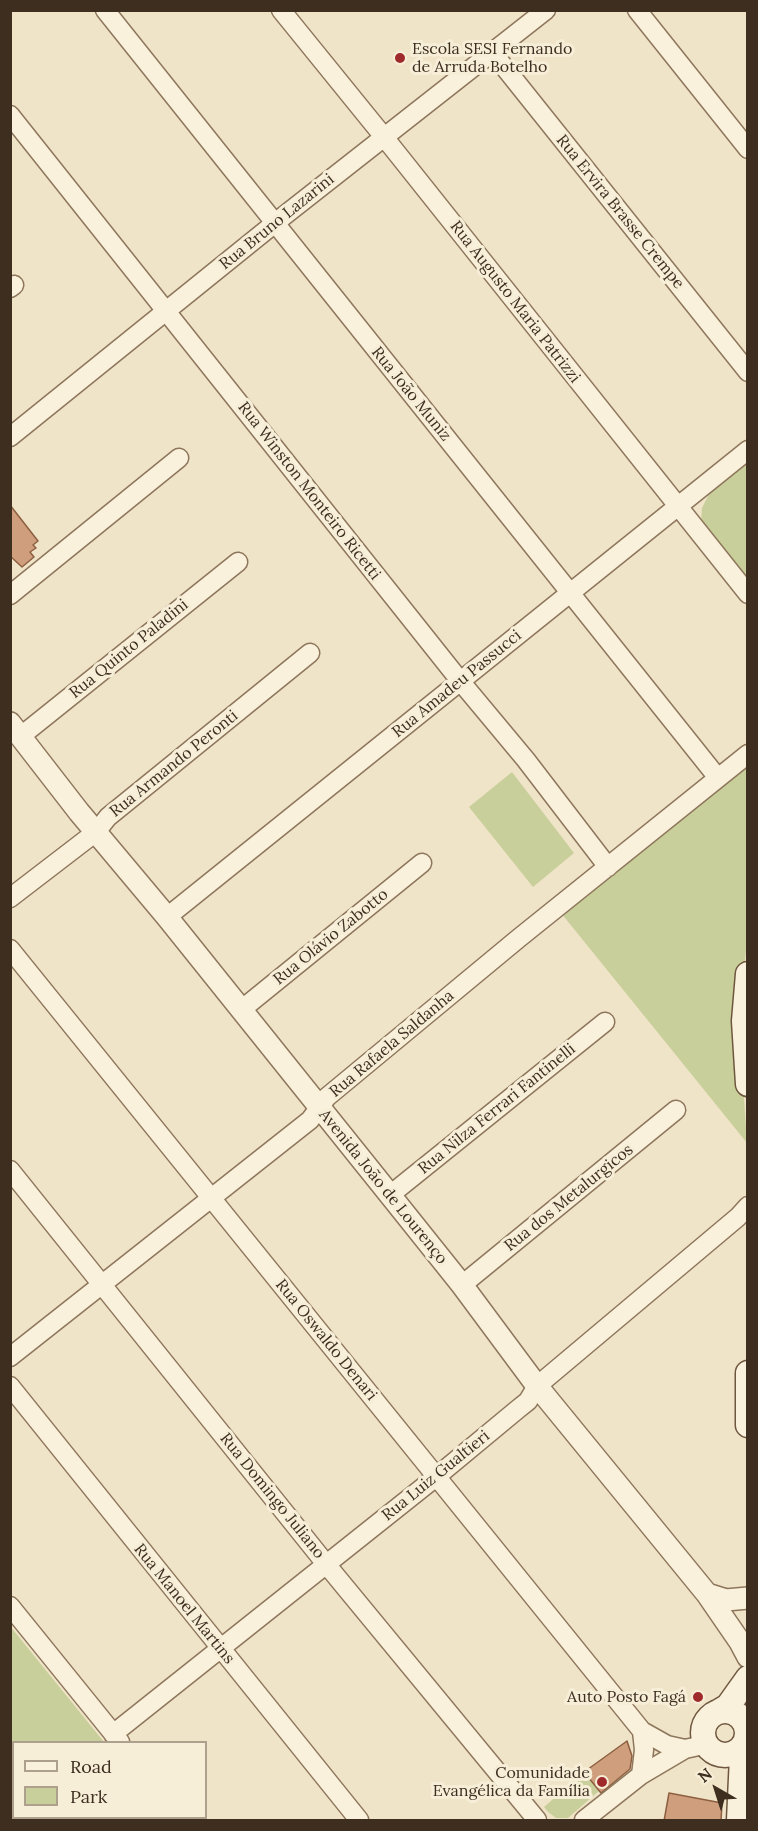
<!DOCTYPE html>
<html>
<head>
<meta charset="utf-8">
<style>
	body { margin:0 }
	#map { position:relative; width:758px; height:1831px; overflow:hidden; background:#f0e4c8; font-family:Lora,serif }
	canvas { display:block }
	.frame { position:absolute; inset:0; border:12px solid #3d2e20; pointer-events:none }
	.legend { position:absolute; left:12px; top:1741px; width:195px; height:78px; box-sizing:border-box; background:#f7eed8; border:2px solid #ada18e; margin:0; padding:8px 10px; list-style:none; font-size:18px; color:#3d2e20 }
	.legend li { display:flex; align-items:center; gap:12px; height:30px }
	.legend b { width:30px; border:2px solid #ada18e }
	.north { position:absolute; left:686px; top:1759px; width:60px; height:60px; -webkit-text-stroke:4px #f7eed8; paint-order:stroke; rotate:321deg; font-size:16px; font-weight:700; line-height:24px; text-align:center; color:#3d2e20 }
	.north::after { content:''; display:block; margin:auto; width:21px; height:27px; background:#3d2e20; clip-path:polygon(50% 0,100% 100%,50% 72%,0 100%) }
</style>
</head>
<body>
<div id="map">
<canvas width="758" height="1831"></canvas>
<div class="frame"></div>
<ul class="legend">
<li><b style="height:8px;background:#faf1dc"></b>Road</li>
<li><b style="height:16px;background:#c9cf9b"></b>Park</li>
</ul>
<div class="north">N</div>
</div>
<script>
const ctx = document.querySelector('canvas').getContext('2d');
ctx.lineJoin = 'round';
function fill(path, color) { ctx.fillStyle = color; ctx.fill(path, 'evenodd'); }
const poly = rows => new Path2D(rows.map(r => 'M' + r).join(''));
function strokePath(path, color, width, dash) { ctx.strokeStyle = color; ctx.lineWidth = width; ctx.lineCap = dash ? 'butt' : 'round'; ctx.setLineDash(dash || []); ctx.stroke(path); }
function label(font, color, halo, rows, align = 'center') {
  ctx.font = font + ' Lora,serif'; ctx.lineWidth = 6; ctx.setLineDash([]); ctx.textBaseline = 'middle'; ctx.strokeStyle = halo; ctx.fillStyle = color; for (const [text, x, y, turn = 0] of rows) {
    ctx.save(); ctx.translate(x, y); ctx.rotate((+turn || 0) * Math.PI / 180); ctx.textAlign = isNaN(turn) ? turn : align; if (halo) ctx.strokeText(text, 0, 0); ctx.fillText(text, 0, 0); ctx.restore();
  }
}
const green = poly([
	[747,464,747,579,701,521,702,508,709,494],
	[747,764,748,929,739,1023,747,1143,561,913],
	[512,772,574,853,533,887,469,807],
	[10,1626,104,1742,14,1742,14,1818,165,1818,167,1820,11,1820],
	[584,1772,599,1791,568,1818,556,1818,548,1812,544,1807]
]);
const building = poly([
	[10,505,38,541,33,545,36,548,30,552,34,557,22,567,10,556,10,505],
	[627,1741,632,1756,630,1769,601,1793,584,1772,627,1741],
	[669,1793,722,1803,721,1821,664,1821,669,1793]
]);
const minor = poly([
	[105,10,718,778],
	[281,10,384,137,748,594],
	[637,10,748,149],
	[493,53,748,372],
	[10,115,461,682,526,760,608,867],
	[10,288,14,285],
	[10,437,285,215,546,10],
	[10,595,179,458],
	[21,736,238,562],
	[10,898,96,832,108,817,310,653],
	[167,917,748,450],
	[10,949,642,1731,667,1745,685,1749],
	[241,1010,422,863],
	[10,1170,326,1564,537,1820],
	[390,1195,605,1022],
	[462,1285,676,1110],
	[10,1357,310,1120,327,1097,519,938,748,754],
	[10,1386,359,1820],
	[10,1606,120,1742],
	[113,1734,436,1477,518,1409,528,1401,537,1386,738,1217,748,1206],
	[641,1775,644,1750,642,1731],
	[181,1818,183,1820],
	[584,1820,641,1775,685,1749,708,1744]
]);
const tertiary = poly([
	[10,723,79,812,167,917,390,1195,462,1285,537,1386,707,1594,740,1642,748,1657],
	[707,1594,726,1600,748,1598],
	[744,1722,748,1716]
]);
const secondary = poly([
	[748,974,744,1021,748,1084],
	[748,1373,748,1425],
	'703 1733a22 22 0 1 1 44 0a22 22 0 1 1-44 0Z',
	[718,1712,728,1706,748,1678],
	[739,1820,742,1757,746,1742]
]);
const markers = [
	[400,58,6,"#9e2a2b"],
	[698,1697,6,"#9e2a2b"],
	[602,1782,6,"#9e2a2b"]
];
const poiNames = [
	["Escola SESI Fernando",412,49,"left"],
	["de Arruda Botelho",412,67,"left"],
	["Auto Posto Fagá",686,1697],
	["Comunidade",590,1773],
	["Evangélica da Família",590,1791]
];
const streetNames = [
	["Rua Ervira Brasse Crempe",620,212,51],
	["Rua Bruno Lazarini",277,222,-39],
	["Rua Augusto Maria Patrizzi",515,302,52],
	["Rua João Muniz",411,394,51],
	["Rua Winston Monteiro Ricetti",309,491,52],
	["Rua Quinto Paladini",129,649,-39],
	["Rua Amadeu Passucci",457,684,-39],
	["Rua Armando Peronti",174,764,-39],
	["Rua Olávio Zabotto",331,937,-39],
	["Rua Rafaela Saldanha",392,1044,-40],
	["Rua Nilza Ferrari Fantinelli",497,1109,-39],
	["Avenida João de Lourenço",383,1187,51],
	["Rua dos Metalurgicos",569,1198,-39],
	["Rua Oswaldo Denari",326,1340,51],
	["Rua Luiz Gualtieri",436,1476,-39],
	["Rua Domingo Juliano",272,1496,51],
	["Rua Manoel Martins",184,1604,51]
];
fill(green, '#c9cf9b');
fill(building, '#cf9f7d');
strokePath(building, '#8d5f41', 1.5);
strokePath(minor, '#8d765c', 21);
strokePath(tertiary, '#8d765c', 24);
strokePath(secondary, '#6f573f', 27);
strokePath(minor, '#faf1dc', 18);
strokePath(tertiary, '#faf1dc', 21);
strokePath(secondary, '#faf1dc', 24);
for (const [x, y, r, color] of markers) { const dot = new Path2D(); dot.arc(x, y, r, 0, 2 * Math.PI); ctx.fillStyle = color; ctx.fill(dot); strokePath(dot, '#f7eed8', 2); }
label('16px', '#3d2e20', '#f7eed8', poiNames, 'right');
label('16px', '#3d2e20', '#f7eed8', streetNames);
</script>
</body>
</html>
